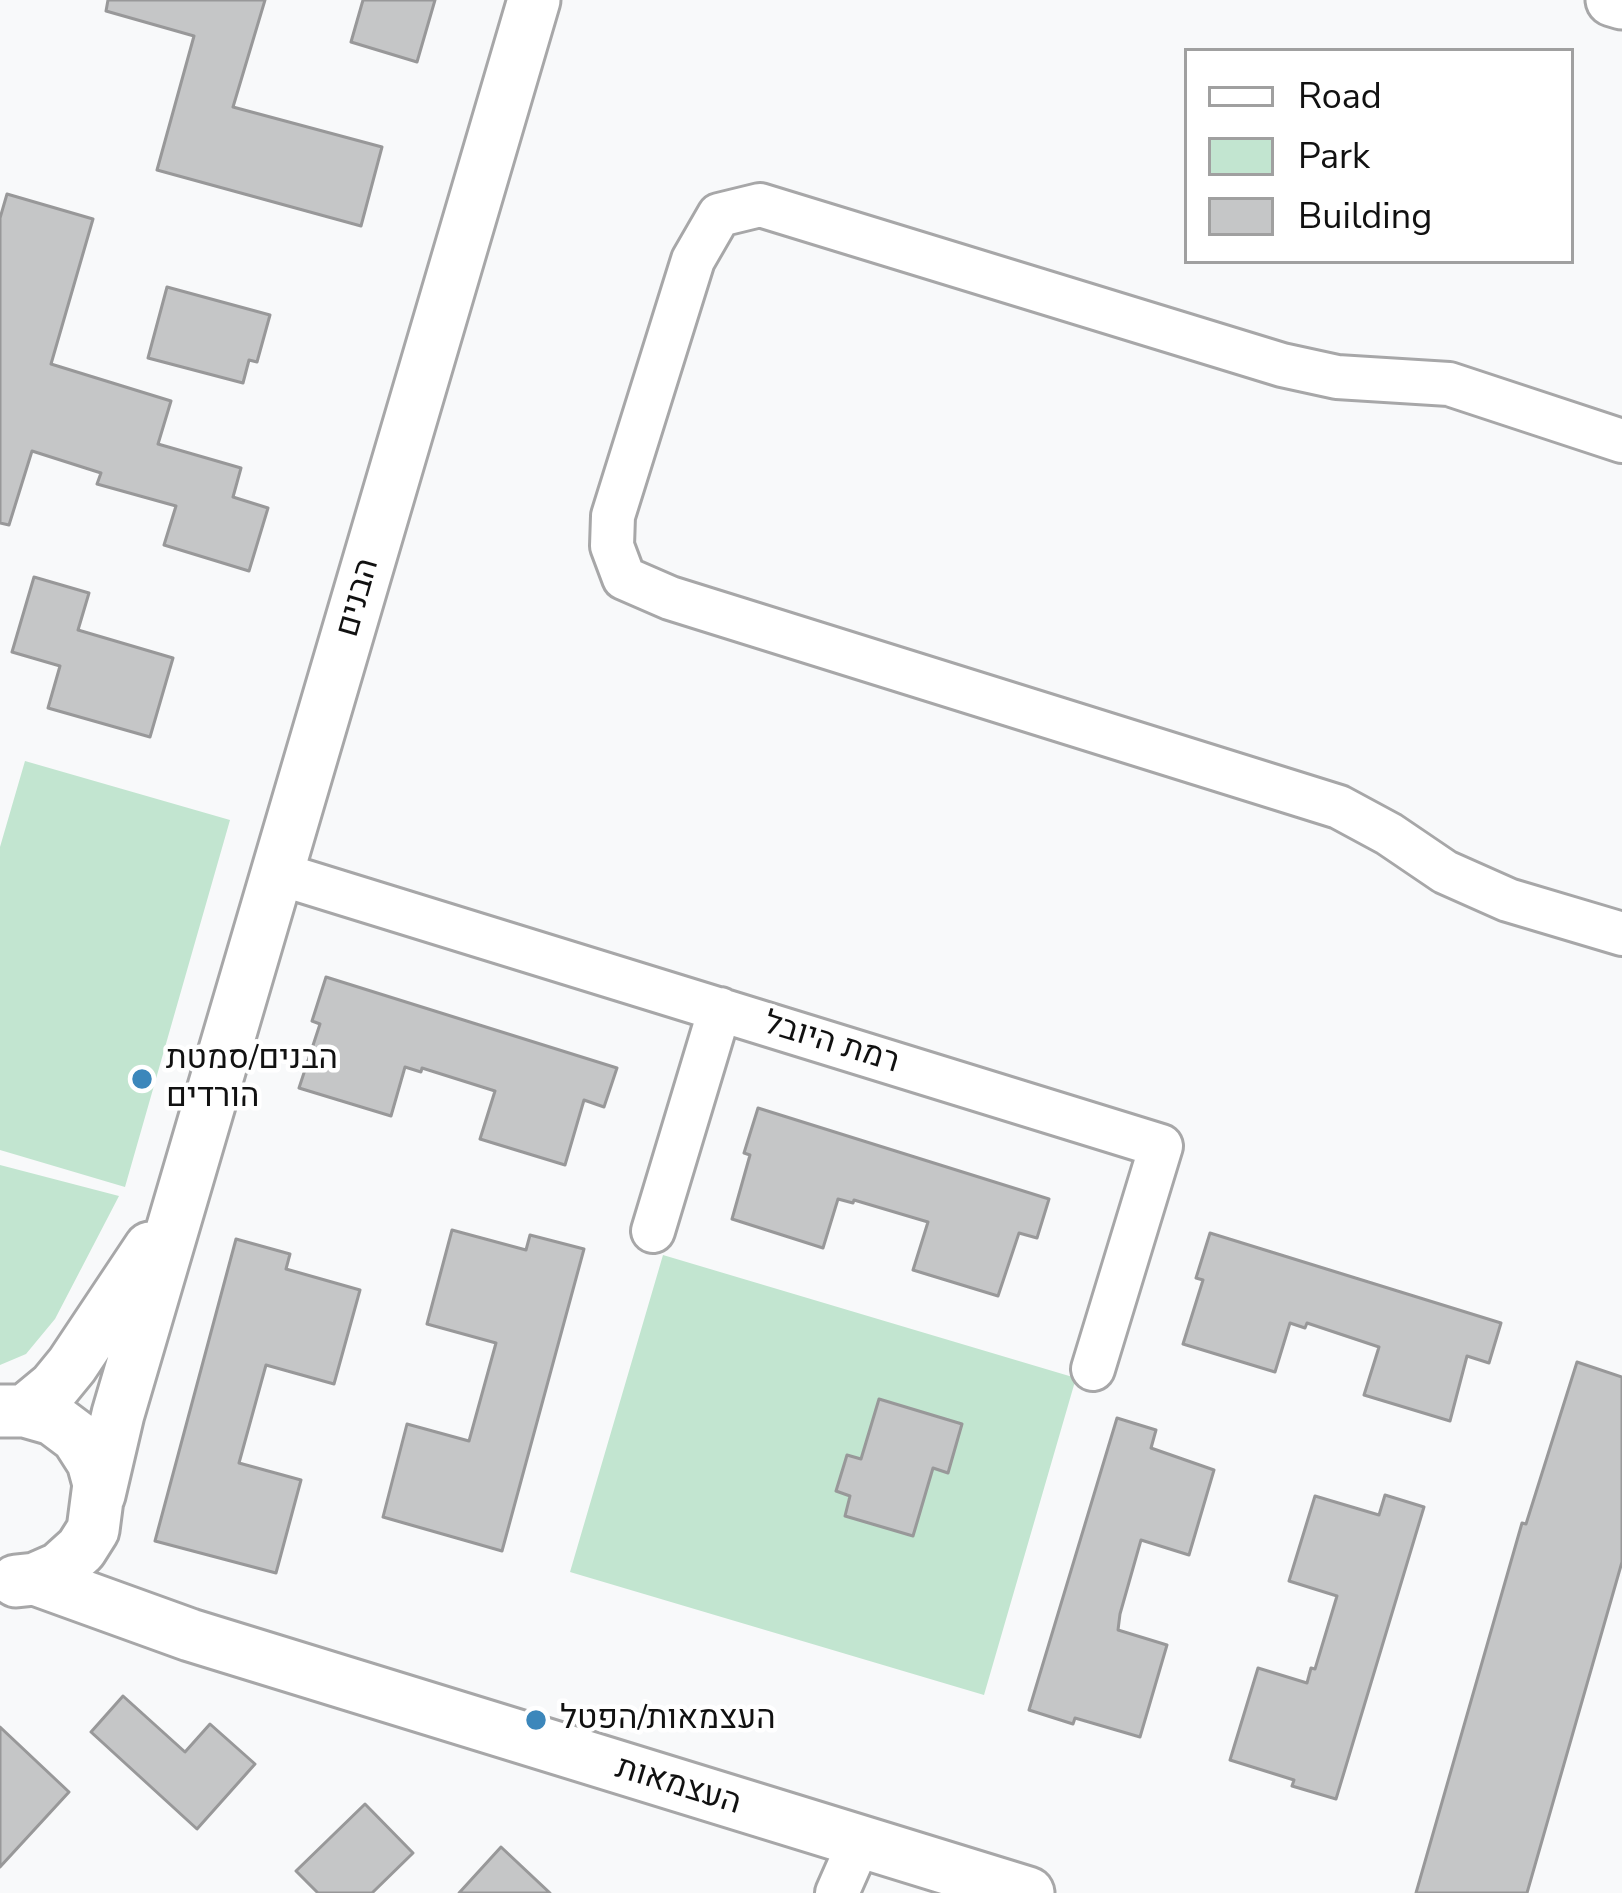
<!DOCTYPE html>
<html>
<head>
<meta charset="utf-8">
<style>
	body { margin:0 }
	#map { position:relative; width:1622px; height:1893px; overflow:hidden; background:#f8f9fa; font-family:"Nunito Sans",sans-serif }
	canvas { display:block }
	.legend { position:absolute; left:1184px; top:48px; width:390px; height:216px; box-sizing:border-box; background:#fff; border:3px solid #a0a0a0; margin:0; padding:15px 21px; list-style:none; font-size:36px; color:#111 }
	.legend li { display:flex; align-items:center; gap:24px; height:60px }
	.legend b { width:60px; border:3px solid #a0a0a0 }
</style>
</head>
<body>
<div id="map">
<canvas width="1622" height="1893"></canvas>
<ul class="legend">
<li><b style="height:15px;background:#fff"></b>Road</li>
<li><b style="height:33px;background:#c2e5d0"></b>Park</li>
<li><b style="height:33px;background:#c5c6c7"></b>Building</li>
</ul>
</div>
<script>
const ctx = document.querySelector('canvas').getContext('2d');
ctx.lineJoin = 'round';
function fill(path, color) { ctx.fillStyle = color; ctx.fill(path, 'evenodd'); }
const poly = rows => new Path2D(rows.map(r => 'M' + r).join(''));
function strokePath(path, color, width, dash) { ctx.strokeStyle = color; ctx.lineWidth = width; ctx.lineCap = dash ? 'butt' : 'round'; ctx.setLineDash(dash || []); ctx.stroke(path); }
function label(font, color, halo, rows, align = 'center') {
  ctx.font = font + ' "Nunito Sans",Heebo,sans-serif'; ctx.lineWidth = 9; ctx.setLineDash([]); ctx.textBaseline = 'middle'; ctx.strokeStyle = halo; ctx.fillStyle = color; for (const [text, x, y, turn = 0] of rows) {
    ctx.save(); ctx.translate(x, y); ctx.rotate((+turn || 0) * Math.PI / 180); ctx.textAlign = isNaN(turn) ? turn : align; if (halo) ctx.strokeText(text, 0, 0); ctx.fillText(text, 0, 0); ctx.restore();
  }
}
const green = poly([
	[25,761,230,820,125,1187,0,1150,0,847],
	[0,1165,119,1196,55,1319,26,1354,0,1365],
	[663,1255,1076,1378,984,1695,570,1572]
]);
const building = poly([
	[108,0,265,0,233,107,382,147,361,226,157,170,194,36,106,11,108,0],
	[363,0,435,0,417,62,351,42,363,0],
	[7,194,93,219,51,364,171,401,158,444,241,468,233,497,268,508,249,571,164,545,176,506,97,484,101,473,32,451,9,525,0,523,0,218,7,194],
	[167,287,270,315,257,362,249,360,243,383,148,358,167,287],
	[34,577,89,593,78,630,173,658,150,737,48,708,60,666,12,652,34,577],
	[326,977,617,1068,604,1107,584,1100,565,1165,480,1139,495,1091,422,1068,421,1072,405,1067,391,1116,299,1088,320,1024,312,1021,326,977],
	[758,1108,1049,1199,1037,1238,1019,1233,998,1296,913,1270,928,1222,854,1200,853,1203,838,1199,823,1248,732,1219,750,1155,744,1153,758,1108],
	[452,1230,526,1250,530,1235,584,1249,502,1551,383,1517,407,1424,469,1441,496,1343,427,1324,452,1230],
	[1210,1233,1501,1323,1489,1363,1467,1356,1450,1421,1364,1395,1379,1347,1307,1323,1305,1328,1290,1323,1275,1372,1183,1344,1203,1280,1196,1278,1210,1233],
	[236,1239,290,1254,286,1269,360,1290,334,1384,266,1365,239,1463,301,1480,276,1573,155,1541,236,1239],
	[1577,1362,1622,1377,1622,1562,1527,1893,1416,1893,1522,1523,1526,1524,1577,1362],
	[879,1399,962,1424,948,1473,933,1468,913,1536,845,1516,850,1496,836,1491,847,1455,861,1459,879,1399],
	[1117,1418,1156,1430,1151,1448,1214,1470,1189,1555,1141,1540,1120,1614,1118,1630,1167,1645,1140,1737,1075,1718,1073,1724,1029,1710,1117,1418],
	[1385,1495,1424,1507,1336,1799,1292,1786,1294,1780,1230,1760,1258,1668,1307,1683,1311,1668,1315,1669,1337,1596,1289,1581,1315,1496,1379,1515,1385,1495],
	[123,1696,185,1752,210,1724,255,1764,197,1829,91,1732,123,1696],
	[0,1727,69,1792,0,1867,0,1727],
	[365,1804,413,1853,372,1893,318,1893,296,1871,365,1804],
	[501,1847,550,1893,459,1893,501,1847]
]);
const minor = poly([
	[1622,441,1449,384,1337,377,1282,365,760,205,719,215,693,260,613,516,612,546,624,578,670,598,1339,807,1389,834,1445,872,1508,900,1622,934],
	[277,873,1161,1146,1093,1369],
	[653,1231,720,1009],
	[837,1893,859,1843]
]);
const tertiary = poly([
	[1612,0,1622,3],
	[0,1411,25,1411,53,1419,77,1437,93,1462,99,1484,93,1530,81,1549,60,1568,35,1579,16,1581],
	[25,1411,54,1387,72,1365,150,1248],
	[99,1495,118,1414,534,0],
	[35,1579,190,1635,1028,1893]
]);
const markers = [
	[142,1079,12,"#3c87bb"],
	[536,1720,12,"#3c87bb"]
];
const streetNames = [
	["הבנים",359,598,-74],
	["רמת היובל",831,1044,17],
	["העצמאות",678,1787,17]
];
const poiNames = [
	["הבנים/סמטת",166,1060],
	["הורדים",166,1098],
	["העצמאות/הפטל",560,1720]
];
fill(green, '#c2e5d0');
fill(building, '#c5c6c7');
strokePath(building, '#989899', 3);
strokePath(minor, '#a7a7a8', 48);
strokePath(tertiary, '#a7a7a8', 57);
strokePath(minor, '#fff', 42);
strokePath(tertiary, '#fff', 51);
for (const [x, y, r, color] of markers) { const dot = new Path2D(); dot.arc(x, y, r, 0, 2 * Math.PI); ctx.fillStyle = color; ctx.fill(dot); strokePath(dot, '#fff', 4.5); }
label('33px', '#111', '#fff', streetNames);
label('33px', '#111', '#fff', poiNames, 'left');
</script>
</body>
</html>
